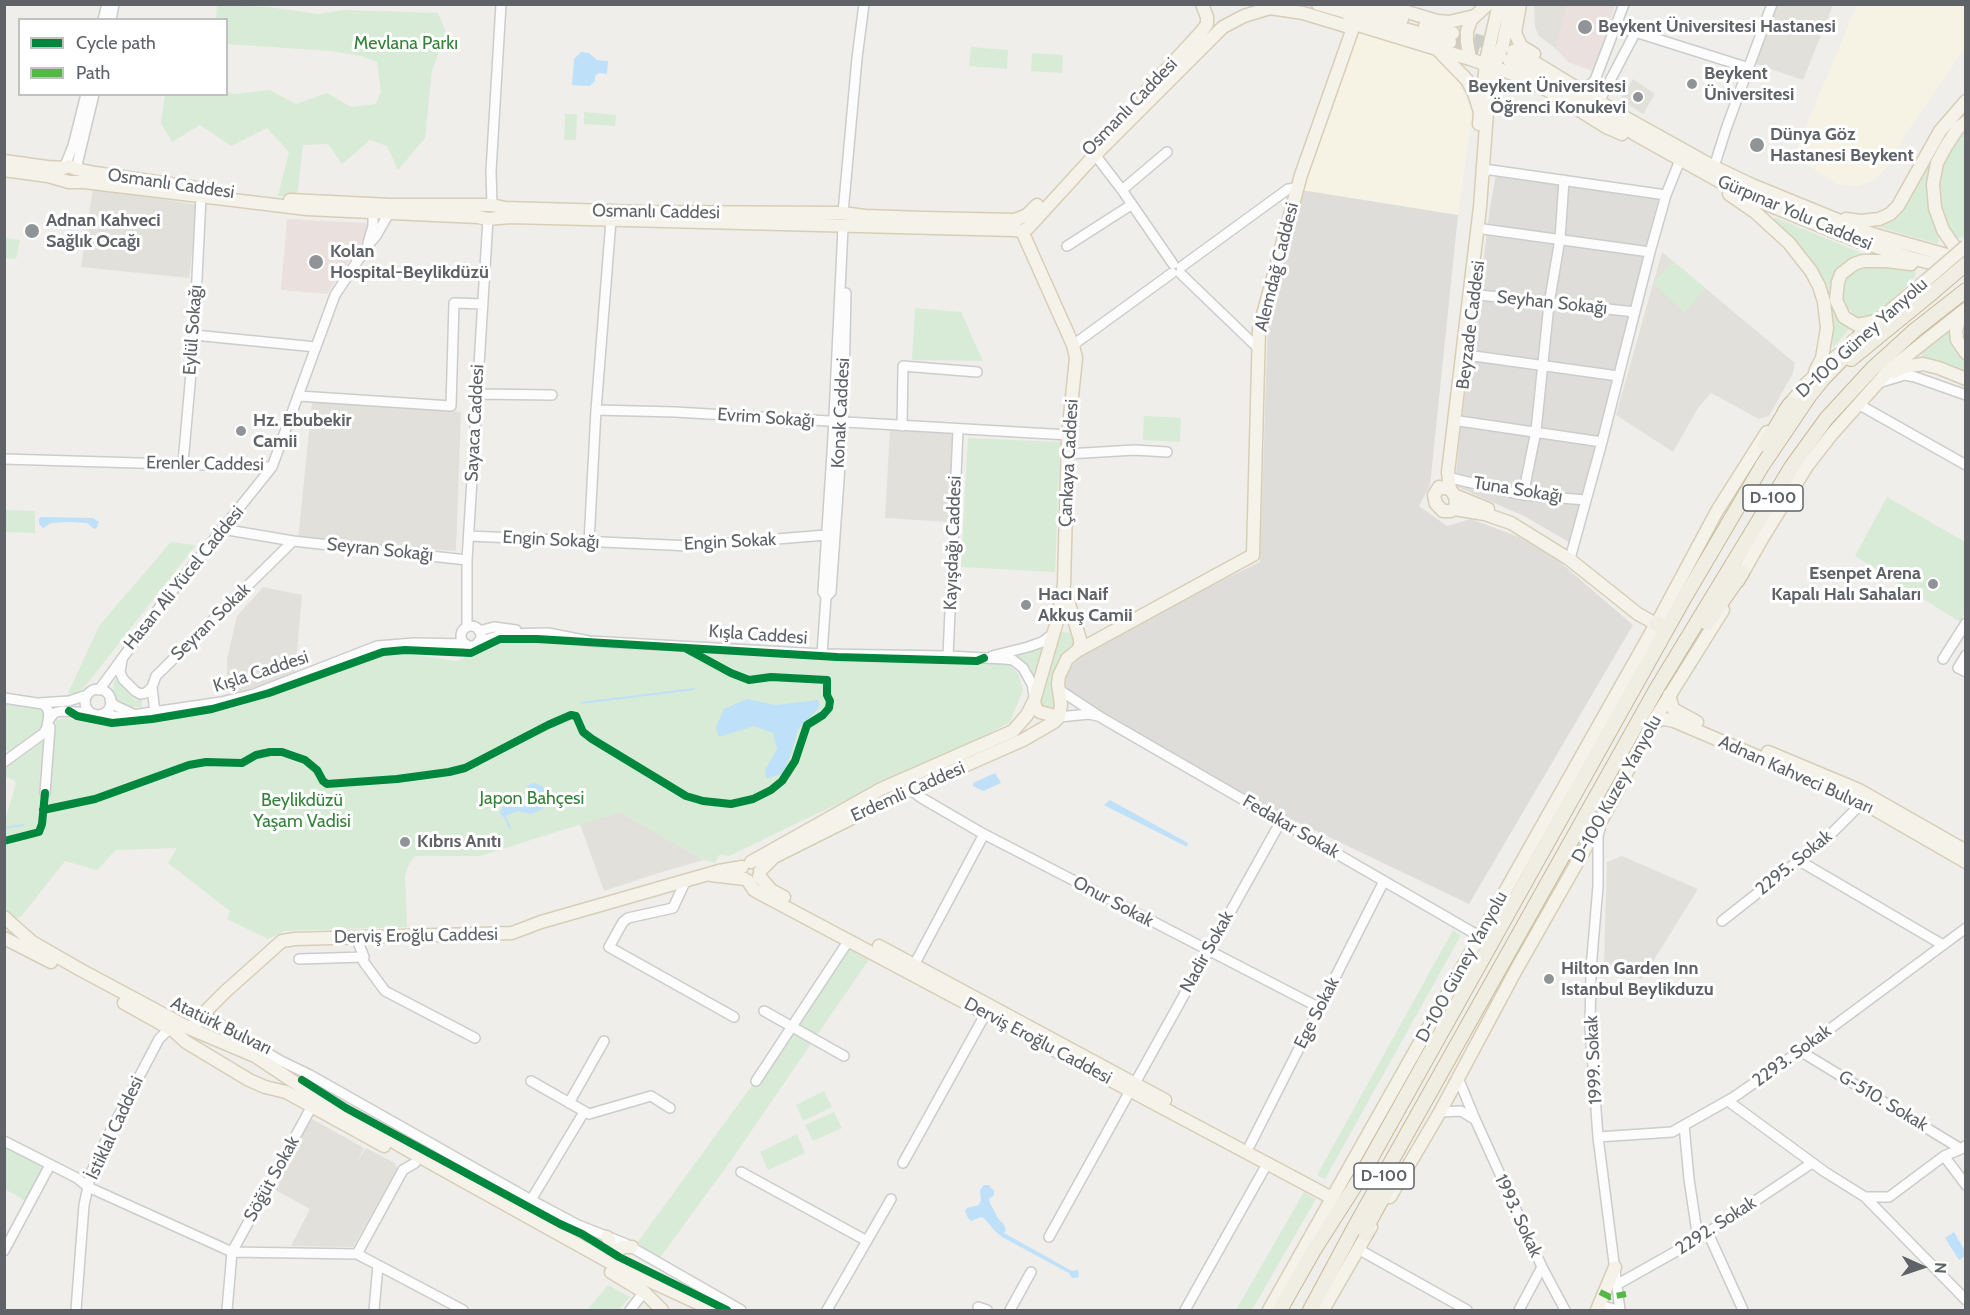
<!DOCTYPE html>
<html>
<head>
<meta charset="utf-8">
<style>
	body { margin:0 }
	#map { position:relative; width:1970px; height:1315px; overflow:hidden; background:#efeeea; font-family:Cabin,sans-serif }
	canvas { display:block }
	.frame { position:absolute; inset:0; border:6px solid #5f6368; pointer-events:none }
	.legend { position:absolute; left:18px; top:18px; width:210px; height:78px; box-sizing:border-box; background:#fff; border:2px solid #bfc1c3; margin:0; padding:8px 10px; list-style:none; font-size:18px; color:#5f6368 }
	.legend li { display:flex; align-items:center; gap:12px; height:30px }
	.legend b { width:30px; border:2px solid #bfc1c3 }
	.north { position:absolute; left:1892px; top:1237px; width:60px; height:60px; -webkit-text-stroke:4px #fff; paint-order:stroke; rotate:93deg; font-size:16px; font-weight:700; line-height:24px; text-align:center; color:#5f6368 }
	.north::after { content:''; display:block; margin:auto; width:21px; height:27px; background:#5f6368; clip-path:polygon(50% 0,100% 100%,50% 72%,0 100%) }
</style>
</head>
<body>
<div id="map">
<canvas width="1970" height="1315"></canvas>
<div class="frame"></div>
<ul class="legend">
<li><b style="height:8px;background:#00873e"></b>Cycle path</li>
<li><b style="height:8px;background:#58b549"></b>Path</li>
</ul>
<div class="north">N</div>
</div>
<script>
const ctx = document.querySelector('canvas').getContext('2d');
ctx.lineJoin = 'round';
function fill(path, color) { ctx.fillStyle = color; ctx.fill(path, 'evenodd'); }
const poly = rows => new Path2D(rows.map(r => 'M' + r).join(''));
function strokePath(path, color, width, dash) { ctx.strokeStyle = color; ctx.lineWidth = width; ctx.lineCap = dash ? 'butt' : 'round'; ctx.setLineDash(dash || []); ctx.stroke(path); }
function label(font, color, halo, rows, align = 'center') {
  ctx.font = font + ' Cabin,sans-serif'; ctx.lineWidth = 6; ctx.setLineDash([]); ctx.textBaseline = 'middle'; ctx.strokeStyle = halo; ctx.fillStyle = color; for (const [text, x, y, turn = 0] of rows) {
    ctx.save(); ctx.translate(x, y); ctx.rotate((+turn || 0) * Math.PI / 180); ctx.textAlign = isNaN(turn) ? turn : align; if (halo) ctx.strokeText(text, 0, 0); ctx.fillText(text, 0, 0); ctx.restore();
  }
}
const commercial = poly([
	[1857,5,1965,5,1965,48,1905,135,1890,164,1873,181,1857,186,1836,184,1794,155],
	[1358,32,1432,53,1457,79,1469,105,1472,115,1458,215,1301,190]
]);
const industrial = poly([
	[1496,175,1660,193,1615,381,1569,542,1524,516,1455,486,1461,423,1480,290,1490,207],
	[1301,190,1458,215,1430,485,1419,506,1447,526,1471,519,1540,545,1633,625,1469,904,1266,807,1068,692,1063,684,1067,672,1080,656,1163,609,1260,562,1268,318]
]);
const education = poly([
	[1534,5,1567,5,1556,49,1539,36,1535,27],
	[1774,5,1833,5,1803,80,1753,63],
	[1633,79,1655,94,1643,114,1620,100],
	[93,188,198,205,189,278,81,267],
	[1662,252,1795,363,1793,373,1769,416,1759,419,1711,393,1698,408,1673,452,1616,415],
	[312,402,402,406,461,412,456,551,298,540],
	[890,430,952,434,954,443,949,522,885,518],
	[263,587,302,595,295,674,234,694,227,678,227,659,237,616],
	[620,812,704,860,658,873,604,891,580,824],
	[1622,856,1698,889,1642,979,1604,964,1607,862],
	[312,1119,364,1148,356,1163,366,1148,395,1163,397,1169,353,1247,291,1246,310,1209,272,1188,307,1120]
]);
const medical = poly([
	[1567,5,1615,5,1594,72,1568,62,1556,49],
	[287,219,366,223,368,230,366,235,327,294,281,290]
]);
const green = poly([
	[217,5,268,7,319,14,344,10,438,13,446,32,432,71,425,138,398,170,387,146,370,140,342,164,328,144,303,145,297,197,278,196,289,152,267,128,231,146,200,125,172,142,161,123,165,95,226,94,227,93,237,94,269,90,296,104,327,93,351,107,376,104,381,92,377,62,361,56,331,51,227,44,226,20,216,19],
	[971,47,1008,50,1007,69,969,66],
	[1032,53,1063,55,1062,73,1031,71],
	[1965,109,1965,116,1951,131,1933,162,1939,233,1938,244,1879,227,1879,222,1883,221,1947,128],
	[584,112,616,115,615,126,584,124],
	[565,114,577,114,576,140,564,140],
	[1965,127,1965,237,1954,239,1949,231,1936,193,1943,160],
	[1774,217,1864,254,1855,257,1839,267,1830,286,1829,298,1818,272,1808,257,1773,220],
	[5,238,20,240,16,259,5,258],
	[1673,261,1705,288,1685,313,1653,283],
	[1858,267,1915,270,1916,273,1912,282,1872,317,1863,319,1856,316,1847,307,1844,308,1841,301,1840,288,1847,275],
	[1831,306,1836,314,1850,328,1833,348],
	[915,308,961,312,983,361,912,360],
	[1948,332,1951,334,1965,358,1965,373,1936,361,1923,358,1921,354],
	[1144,416,1181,418,1180,442,1143,440],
	[968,438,1060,442,1055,572,961,567],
	[1887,497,1965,542,1965,612,1960,622,1855,556],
	[5,510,35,511,35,533,5,532],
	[171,542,196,545,83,689,74,694,68,693,99,626],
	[1062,632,1072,633,1075,644,1058,660,1054,672,1056,703,1052,709,1048,709,1040,704,1042,690,1059,636],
	[515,638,656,651,838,661,996,663,1009,665,1018,673,1023,690,1010,722,948,755,818,813,729,856,719,855,715,863,704,860,620,812,480,856,415,856,408,866,405,876,407,927,285,931,268,939,227,919,230,911,168,863,177,848,116,850,97,870,65,861,20,918,14,918,5,908,4,824,16,783,14,780,5,777,4,769,55,733,56,721,60,719,66,718,104,726,156,720,225,710,283,693,340,669,378,656,395,652,457,661,498,643],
	[1044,643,1040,661,1033,682,1011,657,1030,652],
	[116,679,135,700,142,700,142,707,128,707,116,699,113,691,114,682],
	[5,704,39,708,42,710,43,714,44,727,11,752,5,750],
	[1453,930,1461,935,1325,1179,1317,1175],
	[848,946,870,958,732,1159,659,1259,637,1243,767,1065],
	[824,1091,832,1107,803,1121,796,1105],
	[834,1112,842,1128,813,1141,805,1125],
	[797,1134,805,1153,768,1170,760,1152],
	[4,1145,45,1165,27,1202,5,1189],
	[1304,1192,1316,1199,1252,1310,1236,1310],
	[608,1285,630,1297,619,1310,587,1310]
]);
const water = poly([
	[581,52,589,53,597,60,608,61,607,74,599,73,595,76,595,81,590,86,572,85,574,59],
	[41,517,93,518,99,522,96,529,93,528,87,523,69,522,51,523,43,528,39,524,39,519],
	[747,699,775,705,818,700,820,707,798,729,792,751,783,773,767,779,765,770,777,749,773,733,754,726,719,737,716,727,724,709],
	[995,773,1001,783,983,791,973,786,973,783],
	[534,783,542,786,546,793,547,801,543,809,531,814,518,811,502,817,500,812,503,806,509,803,522,804,528,785],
	[1110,800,1188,843,1187,847,1104,805],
	[984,1185,989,1185,994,1191,994,1195,989,1199,990,1203,999,1220,1003,1223,1006,1230,1004,1233,1072,1271,1078,1270,1079,1277,1072,1278,1069,1273,1002,1237,994,1230,984,1218,981,1217,971,1221,968,1218,965,1211,967,1208,979,1205,981,1200,980,1190],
	[1954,1232,1965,1251,1965,1256,1959,1260,1945,1238]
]);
const stream = poly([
	[581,703,694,689],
	[505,817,510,828],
	[4,828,23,825]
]);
const majorTunnel = poly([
	[1457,34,1513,51],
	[1450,42,1498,56]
]);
const minor = poly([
	[103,20,107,4],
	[111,20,114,4],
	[1616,26,1749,68],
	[1586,86,1591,84,1595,80,1624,4],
	[1602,96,1635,33],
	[1096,156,1122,190,1173,264],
	[1714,167,1726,129,1772,4],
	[64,168,73,146,86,94],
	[76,169,94,94],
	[1485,173,1484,169,1666,195],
	[1122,190,1167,152],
	[492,205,491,171,501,4],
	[843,213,857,58,864,4],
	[1483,229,1650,252],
	[368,243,373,226,373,206],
	[1067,246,1131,205],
	[1181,267,1288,189,1297,188],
	[1180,273,1259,349],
	[1470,294,1635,312],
	[194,335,316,347],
	[1073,345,1172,273],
	[1467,355,1618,376],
	[1878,383,1905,375,1915,377,1966,395],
	[477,394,552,395],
	[299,396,451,406,454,303,483,304],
	[1858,404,1966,465],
	[596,410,675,412,1068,435],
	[1459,421,1602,442],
	[902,426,903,366,977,372],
	[1067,454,1135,450,1167,452],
	[4,459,272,467,335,295,368,245,376,236,389,213,389,209],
	[183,463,194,339,201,197],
	[1451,478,1523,495,1586,500],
	[1523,495,1536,431,1549,304,1560,239,1564,180],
	[222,529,293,541,467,560],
	[469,536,691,546,826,535],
	[589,542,596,410,611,220],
	[1569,559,1571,555,1602,442,1650,252,1666,195,1680,160],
	[826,597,831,592,843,423,846,293],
	'461 636a10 10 0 1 1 20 0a10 10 0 1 1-20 0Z',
	[467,627,467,560,488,219],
	[479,631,494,627,516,630],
	[478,642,504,634,548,633,589,641,822,654,948,656,1005,659,1013,660,1023,668,1032,684,1034,695],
	[822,654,826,597,823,592,833,437,843,227],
	[1966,655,1958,668,1966,672],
	[948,656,958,430],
	[992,656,1028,647,1042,642,1054,633],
	[1943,659,1966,623],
	[122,660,120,672,123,679,135,691,140,694,146,693,152,687],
	[1058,689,1102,718,1479,936],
	'85 702a13 13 0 1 1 26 0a13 13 0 1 1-26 0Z',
	[99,690,162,604,272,467],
	[4,698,43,704,47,708,49,714,47,727,44,733,4,762],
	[110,700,114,705,135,715],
	[39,703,69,701,87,695],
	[155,713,152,687,156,676,293,541],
	[103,714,119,717,221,702,254,694,377,646,414,643,466,644],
	[1059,717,1089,714,1098,716],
	[49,720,54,713,62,711,90,713],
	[910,789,920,797,980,832,1320,1008],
	[45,793,50,727],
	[1600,829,1598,836,1598,886,1591,969,1590,1027,1598,1137,1620,1310],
	[1798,860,1943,945],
	[686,880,673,908,628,918,623,922,609,947,734,1017],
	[1722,921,1825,840,1863,802],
	[356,937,364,957,363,961,385,991,475,1038],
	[299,959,364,957],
	[914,965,984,834],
	[764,1011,844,1056],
	[203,1014,281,1061,310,1075,531,1200,578,1225,624,1243,741,1310],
	[1800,1051,1961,1149,1965,1146],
	[1458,1078,1475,1119,1542,1267,1565,1310],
	[531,1081,589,1114,651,1096,670,1108],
	[756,1081,849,940],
	[1135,1083,1281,821],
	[1728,1101,1825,1172,1865,1197,1889,1197,1944,1156,1961,1149],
	[569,1103,604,1041],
	[1440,1112,1461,1111,1474,1119],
	[1684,1125,1689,1179,1698,1239],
	[1598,1137,1672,1132,1734,1097,1800,1051,1966,928],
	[4,1141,77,1178,88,1187,232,1252,357,1254,463,1310],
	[1250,1145,1384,881],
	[1944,1156,1966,1185],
	[903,1163,986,1013],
	[741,1172,867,1241],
	[1865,1197,1966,1300],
	[531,1200,584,1112],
	[1708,1233,1743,1310],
	[1049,1237,1130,1091],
	[1358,1249,1467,1310],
	[4,1251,50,1165],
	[357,1254,403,1170,415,1163],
	[1618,1284,1698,1239,1812,1163],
	[978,1307,987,1310],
	[1598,1307,1607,1307,1618,1310],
	[76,1310,84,1205,91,1173,108,1136,159,1039,167,1031,174,1031],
	[227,1310,232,1252,312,1106],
	[374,1310,378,1265],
	[630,1310,644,1292],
	[827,1310,891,1199],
	[1010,1310,1031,1272],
	[1185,1310,1267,1164],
	[1519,1310,1542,1267]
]);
const major = poly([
	[1318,4,1450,42],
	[1350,4,1402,19],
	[1381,4,1437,21,1449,22,1475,16,1488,4],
	[1520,4,1515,33,1521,46,1534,54],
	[1348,22,1470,59,1519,76,1547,90,1606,127,1622,134],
	[1425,26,1453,33],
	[1436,48,1467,80,1474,93,1480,112,1479,124],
	[1513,51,1534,62,1626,118,1714,167,1752,185,1872,234,1961,259],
	[1470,59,1467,42,1467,31,1471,20,1475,16],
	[1509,60,1535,72,1638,136,1744,195,1855,240,1911,258,1951,268],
	[1143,95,1202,31,1207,24,1207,17,1202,4],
	[1481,105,1487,56,1499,4],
	[1966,122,1958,128,1945,148,1937,163,1933,184,1935,208,1943,230,1954,246,1966,255],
	[4,161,47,167,64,168,69,166,76,169,95,173,210,190],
	[4,170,48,176,69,182,84,182,307,209,478,217,488,219,510,217,1014,230,1022,231,1028,228,1091,159,1223,27,1244,16,1270,8,1303,13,1346,26,1354,25],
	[1729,194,1755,212,1789,243,1811,271,1819,286,1824,302,1827,328,1822,358,1815,372],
	[290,200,390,205,492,205,505,208,644,212,843,213,865,216,923,218,1015,220,1027,215,1037,205],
	[1846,219,1861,221,1879,219,1890,214,1898,206,1940,131,1966,101],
	[1966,313,1958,323,1956,331,1957,340,1966,353],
	[1875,321,1857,325,1844,317,1836,300,1838,282,1841,274,1854,264,1863,261,1886,261,1911,264],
	[1853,341,1915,290],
	[1894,372,1904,367,1923,364,1939,368,1966,379],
	[1784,411,1807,383,1838,355],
	[1450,489,1439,487,1434,495,1436,504,1443,511,1451,511,1454,509,1456,505,1455,496,1450,489,1448,472,1480,207,1487,112,1494,67,1503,44,1511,4],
	[1454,495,1488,509],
	[1738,581,1763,537,1807,466,1832,434,1890,369,1966,309],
	[1065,591,1080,639,1080,646,1077,651],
	[1657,623,1717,511,1767,432],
	[1669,695,1673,709,1697,722],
	[1034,701,1036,709,1040,712,1059,717],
	[1059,717,1061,705,1058,684,1059,676,1067,659,1077,651,1253,555,1259,329,1301,175,1354,25],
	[1653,722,1664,719,1674,721,1855,798,1966,862],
	[1768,752,1859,790,1966,851],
	[751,862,881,789,1013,731,1027,715,1034,701,1058,618,1064,584,1068,435,1076,358,1073,345,1022,231],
	[760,871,774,857,896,796,1023,740,1054,722,1059,717],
	[711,875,745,879],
	[759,876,771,890,784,897],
	[748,881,754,890,761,894,1332,1198],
	[4,917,32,942,79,969,191,1029,255,1056,321,1100,413,1153,611,1263,713,1310],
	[4,938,51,962],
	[879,946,1165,1100],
	[124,1003,174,1031,186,1042,249,1080,265,1087,286,1092,384,1146],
	[191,1029,203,1014,226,991,282,941,295,939,512,933,541,922,719,871,742,867],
	[1390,1197,1440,1112,1516,970,1607,810,1653,722,1723,610],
	[592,1248,604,1253,609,1246,609,1239,607,1237],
	[623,1267,615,1259,616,1253,622,1247,632,1247],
	[611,1272,644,1292,662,1310],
	[1269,1310,1656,624,1638,614,1569,559,1511,523,1485,514,1454,509],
	[1323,1310,1371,1227],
	[1597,1310,1615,1267]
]);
const highway = poly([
	[1851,359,1933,292],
	[1765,445,1790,404],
	[1707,623,1742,573],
	[1656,624,1657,623],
	[1366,1234,1370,1221,1392,1181],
	[1280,1310,1314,1250,1360,1178,1682,602,1762,466,1810,395,1823,379,1853,348,1860,336],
	[1310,1310,1354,1228,1657,688,1792,466,1826,419,1872,369,1915,330,1966,290]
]);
const majorBridge = poly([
	[1915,290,1966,246]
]);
const highwayBridge = poly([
	[1933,292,1966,264]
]);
const quiet = poly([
	[1600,1292,1610,1297,1626,1294]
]);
const cycleway = poly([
	[69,711,77,716,112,723,152,719,212,709,269,693,383,652,405,650,471,653,500,639,537,639,837,657,977,661,984,658],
	[43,810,95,799,189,765,206,762,242,763,256,755,270,752,282,752,305,760,317,770,323,781,327,784,397,779,449,772,465,768,548,725,571,715,576,716,583,732,592,739,686,796,703,801,731,804,753,799,771,790,782,781,795,761,807,725,823,715,829,708,830,701,827,695,827,680,771,677,749,680,731,673,685,648],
	[4,841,39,832,42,824,45,793],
	[302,1080,346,1108,560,1224,582,1234,619,1257,727,1310]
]);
const markers = [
	[1585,27,8,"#919496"],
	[1692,84,6,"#919496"],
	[1638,97,6,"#919496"],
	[1757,145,8,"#919496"],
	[32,231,8,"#919496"],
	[316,262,8,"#919496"],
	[241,431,6,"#919496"],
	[1933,584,6,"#919496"],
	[1026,605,6,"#919496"],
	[405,842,6,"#919496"],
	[1549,979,6,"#919496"]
];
const shields = [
	[1773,498,60],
	[1384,1176,60]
];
const shieldNames = [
	["D-100",1773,498],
	["D-100",1384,1176]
];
const poiNames = [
	["Beykent Üniversitesi Hastanesi",1598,27],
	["Beykent",1704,74],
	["Üniversitesi",1704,95],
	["Beykent Üniversitesi",1626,87,"right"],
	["Öğrenci Konukevi",1626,108,"right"],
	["Dünya Göz",1770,135],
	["Hastanesi Beykent",1770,156],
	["Adnan Kahveci",46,221],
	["Sağlık Ocağı",46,242],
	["Kolan",330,252],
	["Hospital-Beylikdüzü",330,273],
	["Hz. Ebubekir",253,421],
	["Camii",253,442],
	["Esenpet Arena",1921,574,"right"],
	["Kapalı Halı Sahaları",1921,595,"right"],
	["Hacı Naif",1038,595],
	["Akkuş Camii",1038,616],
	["Kıbrıs Anıtı",417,842],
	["Hilton Garden Inn",1561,969],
	["Istanbul Beylikduzu",1561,990]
];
const parkNames = [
	["Mevlana Parkı",406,44],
	["Japon Bahçesi",532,799],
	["Beylikdüzü",302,801],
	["Yaşam Vadisi",302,822]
];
const streetNames = [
	["Osmanlı Caddesi",1130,107,-46],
	["Osmanlı Caddesi",171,184,8],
	["Osmanlı Caddesi",656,212,1],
	["Gürpınar Yolu Caddesi",1795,213,23],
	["Alemdağ Caddesi",1277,267,-76],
	["Seyhan Sokağı",1552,303,6],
	["Beyzade Caddesi",1471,325,-83],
	["Eylül Sokağı",193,330,-86],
	["D-100 Güney Yanyolu",1862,338,-42],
	["Konak Caddesi",841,413,-87],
	["Evrim Sokağı",766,418,4],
	["Sayaca Caddesi",475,423,-87],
	["Çankaya Caddesi",1069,463,-87],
	["Erenler Caddesi",205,464,1],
	["Tuna Sokağı",1518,490,9],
	["Engin Sokağı",551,540,3],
	["Engin Sokak",730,542,-3],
	["Kayışdağı Caddesi",953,543,-88],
	["Seyran Sokağı",380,550,6],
	["Hasan Ali Yücel Caddesi",184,578,-51],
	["Seyran Sokak",211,622,-44],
	["Kışla Caddesi",758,635,4],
	["Kışla Caddesi",261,672,-18],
	["Adnan Kahveci Bulvarı",1796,775,24],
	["D-100 Kuzey Yanyolu",1617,789,-61],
	["Erdemli Caddesi",908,792,-24],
	["Fedakar Sokak",1291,827,30],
	["2295. Sokak",1794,863,-39],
	["Onur Sokak",1113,902,28],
	["Derviş Eroğlu Caddesi",416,936,-1],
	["Nadir Sokak",1207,952,-61],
	["D-100 Güney Yanyolu",1462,967,-61],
	["Ege Sokak",1317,1013,-63],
	["Atatürk Bulvarı",221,1026,26],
	["Derviş Eroğlu Caddesi",1038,1041,28],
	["2293. Sokak",1792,1056,-36],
	["1999. Sokak",1594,1060,-93],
	["G-510. Sokak",1883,1101,31],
	["İstiklal Caddesi",115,1128,-65],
	["Söğüt Sokak",272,1179,-61],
	["1993. Sokak",1518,1216,65],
	["2292. Sokak",1716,1226,-33]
];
fill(commercial, '#f7f3e4');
fill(industrial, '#dfddda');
fill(education, '#e2e0da');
fill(medical, '#eae0de');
fill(green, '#d8ebd6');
fill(water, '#bfe0f9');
strokePath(stream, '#bfe0f9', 2);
strokePath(majorTunnel, '#cbcbca', 12, [12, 6]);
strokePath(minor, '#cbcccc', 12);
strokePath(major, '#d7ceb8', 15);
strokePath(highway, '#c8b996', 16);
strokePath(minor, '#fdfcfc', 9);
strokePath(major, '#f4f2e9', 12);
strokePath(highway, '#f0ede3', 14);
strokePath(majorBridge, '#d7ceb8', 15, []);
strokePath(highwayBridge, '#c8b996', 16, []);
strokePath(majorBridge, '#f4f2e9', 12);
strokePath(highwayBridge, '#f0ede3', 14);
strokePath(quiet, '#58b549', 6, [12, 6]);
strokePath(cycleway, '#00873e', 8);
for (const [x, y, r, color] of markers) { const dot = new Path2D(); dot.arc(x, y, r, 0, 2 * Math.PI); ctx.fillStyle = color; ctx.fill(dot); strokePath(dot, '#fff', 2); }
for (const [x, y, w] of shields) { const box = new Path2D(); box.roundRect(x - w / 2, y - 13, w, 26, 4.5); ctx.fillStyle = '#fff'; ctx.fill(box); strokePath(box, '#5f6368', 1.5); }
label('bold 16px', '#5f6368', null, shieldNames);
label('bold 18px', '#5f6368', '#fff', poiNames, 'left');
label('18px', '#348238', '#fff', parkNames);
label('18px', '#5f6368', '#fff', streetNames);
</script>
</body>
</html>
